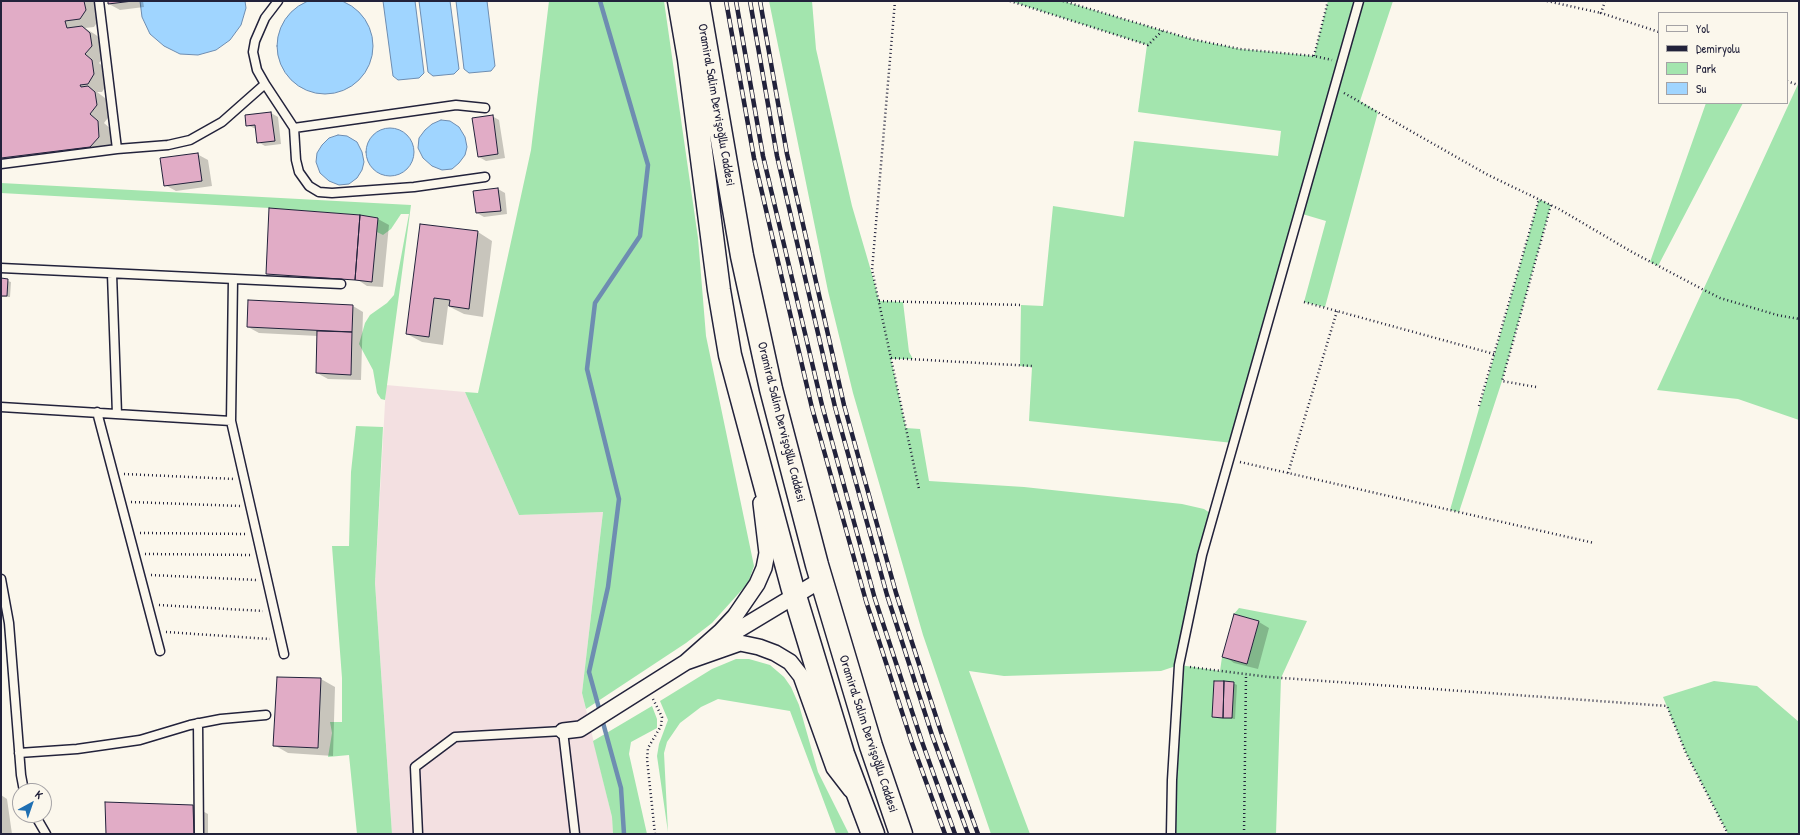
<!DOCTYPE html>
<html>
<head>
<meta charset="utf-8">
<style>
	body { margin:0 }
	#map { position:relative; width:1800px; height:835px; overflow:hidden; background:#fbf7ec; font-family:"Patrick Hand",sans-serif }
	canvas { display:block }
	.frame { position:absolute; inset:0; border:2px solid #22223b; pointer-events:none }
	.legend { position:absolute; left:1658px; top:12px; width:130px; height:92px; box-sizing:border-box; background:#fbf7ec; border:1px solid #a4a2a5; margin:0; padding:5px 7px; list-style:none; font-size:12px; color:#22223b }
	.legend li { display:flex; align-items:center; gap:8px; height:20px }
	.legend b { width:20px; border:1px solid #a4a2a5 }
	.north { position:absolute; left:12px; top:783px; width:40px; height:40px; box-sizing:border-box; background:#fbf7ec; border:1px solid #a4a2a5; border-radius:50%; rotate:40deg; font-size:11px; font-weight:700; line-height:16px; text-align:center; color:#22223b }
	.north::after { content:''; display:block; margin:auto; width:14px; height:18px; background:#1f6fb2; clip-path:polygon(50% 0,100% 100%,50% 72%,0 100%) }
</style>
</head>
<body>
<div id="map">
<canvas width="1800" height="835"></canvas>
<div class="frame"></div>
<ul class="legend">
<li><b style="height:5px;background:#fbf7ec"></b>Yol</li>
<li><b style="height:5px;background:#22223b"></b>Demiryolu</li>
<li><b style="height:11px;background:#a3e5ae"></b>Park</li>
<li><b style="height:11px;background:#a0d5ff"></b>Su</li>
</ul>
<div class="north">K</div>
</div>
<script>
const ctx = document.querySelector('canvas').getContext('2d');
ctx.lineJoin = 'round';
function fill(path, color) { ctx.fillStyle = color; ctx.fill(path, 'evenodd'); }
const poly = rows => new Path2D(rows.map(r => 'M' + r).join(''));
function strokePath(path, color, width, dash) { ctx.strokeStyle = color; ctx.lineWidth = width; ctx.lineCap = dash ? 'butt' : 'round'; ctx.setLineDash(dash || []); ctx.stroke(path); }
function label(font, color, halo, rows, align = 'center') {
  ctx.font = font + ' "Patrick Hand",sans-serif'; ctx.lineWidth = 4; ctx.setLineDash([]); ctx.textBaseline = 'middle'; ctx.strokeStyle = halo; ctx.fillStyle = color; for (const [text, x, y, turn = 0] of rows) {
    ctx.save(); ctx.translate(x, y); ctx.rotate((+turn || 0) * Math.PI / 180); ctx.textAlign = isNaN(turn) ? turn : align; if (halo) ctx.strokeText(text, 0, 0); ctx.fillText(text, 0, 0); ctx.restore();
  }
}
const built = poly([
	[386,385,465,392,519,515,603,512,582,693,612,817,613,834,392,834,375,583]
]);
const green = poly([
	[549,1,664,1,698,238,706,336,754,566,748,583,712,623,686,643,586,709,582,693,603,512,519,515,465,392,478,393,531,150],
	[769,1,812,1,816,49,852,206,874,281,879,301,903,302,909,352,913,359,891,359,906,428,920,429,929,481,1024,487,1182,504,1204,509,1213,515,1180,665,1220,671,1222,657,1247,664,1259,621,1234,614,1239,608,1307,621,1281,678,1276,834,1171,834,1179,665,1161,671,1004,676,969,671,1030,834,991,834,923,635,853,393,828,291],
	[1010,1,1063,1,1191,39,1240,49,1314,56,1328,1,1393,1,1360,101,1378,112,1325,307,1304,302,1326,221,1299,213,1233,443,1029,421,1032,367,1020,366,1021,305,1043,306,1053,206,1124,217,1134,141,1278,156,1281,131,1138,112,1147,45],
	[1799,82,1799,420,1738,399,1657,390],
	[1706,103,1743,103,1658,266,1650,262],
	[1,183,411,205,385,400,381,399,377,393,373,370,359,344,365,323,370,315,387,303,394,295,409,214,401,214,391,229,383,235,377,232,378,218,360,215,269,208,1,193],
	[1539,199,1551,205,1502,381,1459,512,1450,510],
	[356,426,383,427,375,583,392,834,357,834,349,755,328,757,332,733,330,722,342,722,342,678,332,546,349,546,351,472],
	[749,659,770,665,784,677,791,687,799,705,818,772,849,834,836,834,790,711,718,699,701,707,680,723,667,742,664,753,668,832,657,756,659,744,668,720,660,701,712,669,736,659],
	[1714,681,1757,686,1799,722,1799,834,1728,834,1686,753,1663,697],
	[652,706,657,719,657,728,631,742,629,754,647,834,613,834,612,817,593,741]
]);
const water = poly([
	'277 46a48 48 0 1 1 96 0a48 48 0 1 1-96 0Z',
	[140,1,245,1,246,8,241,25,230,40,216,50,198,55,180,54,164,46,150,34,142,17,140,1],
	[383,1,415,1,424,73,419,78,398,80,393,76,383,1],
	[419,1,450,1,459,69,454,74,433,76,428,72,419,1],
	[456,1,487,1,495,66,491,71,469,73,464,69,456,1],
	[441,120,450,121,459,127,465,137,467,147,465,155,459,163,452,169,442,170,432,166,423,158,418,148,419,138,425,130,432,124,441,120],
	'366 152a24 24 0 1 1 48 0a24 24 0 1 1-48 0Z',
	[338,135,347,136,357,142,362,152,364,162,362,170,357,178,349,184,339,185,329,181,320,173,316,162,317,153,322,145,329,138,338,135]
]);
const shadow = poly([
	[1,1,92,1,98,6,100,18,94,27,85,28,96,35,104,42,106,55,99,63,107,70,108,83,102,92,97,92,109,101,111,114,104,123,112,130,113,146,1,168],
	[109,1,143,1,144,7,120,10,109,4],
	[271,113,278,117,281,144,265,146,258,142,256,129,247,125],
	[492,116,499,120,505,158,486,161,479,157],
	[197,154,208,160,212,186,176,191,165,185],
	[498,189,505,193,507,214,484,217,477,213],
	[378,219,389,225,383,287,367,286,358,280,270,275,267,274],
	[421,225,478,232,492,241,483,317,464,314,448,306,443,345,422,342,407,334],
	[1,279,11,282,10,297,1,297],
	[353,306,363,312,361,380,328,379,317,373,318,336,259,333,248,327],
	[1235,615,1259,622,1269,628,1258,669,1234,663,1224,656],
	[321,679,335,687,333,756,288,753,274,745],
	[1233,683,1237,685,1235,719,1217,718,1213,717],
	[1,795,7,799,12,834,1,834],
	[106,803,193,806,208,814,208,834,107,834]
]);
const stream = poly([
	[600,1,648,165,640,236,595,303,587,369,619,499,608,587,589,672,621,788,624,834]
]);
const building = poly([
	[1,1,84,1,86,10,80,19,65,21,67,28,82,26,90,33,92,46,85,54,92,60,94,74,88,84,80,85,81,87,88,86,95,92,97,105,90,114,98,121,99,137,90,147,1,158,1,1],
	[108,1,133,1,108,4,108,1],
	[271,112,275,141,257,143,255,125,246,126,245,115,271,112],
	[493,115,498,154,478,157,472,118,493,115],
	[198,153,202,181,164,186,160,158,198,153],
	[498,188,501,211,476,213,473,191,498,188],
	[269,208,360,215,355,280,266,274,269,208],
	[360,215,378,218,372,282,355,280,360,215],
	[420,224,478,231,469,309,449,306,450,300,434,298,429,337,406,334,420,224],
	[1,278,8,279,7,296,1,296,1,278],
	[248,300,353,305,352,332,247,327,248,300],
	[317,331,352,332,351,375,316,373,317,331],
	[1234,614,1259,621,1247,664,1222,657,1234,614],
	[277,677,321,678,318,748,273,746,277,677],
	[1214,681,1224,681,1223,718,1212,717,1214,681],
	[1224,681,1234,682,1232,718,1223,718,1224,681],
	[105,802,193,805,194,834,106,834,105,802]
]);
const path = poly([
	[895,1,872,270,919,489],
	[1010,1,1148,45,1162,31],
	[1063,1,1191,39,1240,49,1314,56,1332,60],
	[1547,1,1601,13],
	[1605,1,1601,13,1659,32],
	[1314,56,1328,1],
	[1787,81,1798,85],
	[1344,93,1488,175,1559,209,1632,252,1702,289,1720,298,1777,315,1799,319],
	[879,301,1021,305],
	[1304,302,1494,354],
	[891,358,1032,366],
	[1536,387,1502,381,1551,205],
	[1479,406,1539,199],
	[1240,462,1594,543],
	[1288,473,1337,311],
	[124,474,235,479],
	[131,502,240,506],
	[140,533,247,534],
	[145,554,252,555],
	[151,575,257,580],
	[159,605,263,611],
	[166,632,270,639],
	[1190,667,1269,677,1667,706,1686,753,1728,834],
	[653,699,662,717,661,726,648,748,647,759,655,834],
	[1244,834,1246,675]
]);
const lane = poly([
	[265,84,294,128,456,105,485,108],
	[294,128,296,160,299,172,309,186,319,192,332,193,414,187,485,177],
	[117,149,168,145,190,140,222,122,265,84,257,70,253,52,255,41,265,18,278,1],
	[1,164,117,149,99,1],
	[1,268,341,284],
	[112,274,117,414],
	[233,279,231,421,284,654],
	[1,407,231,421],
	[97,412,160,651],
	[1,579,9,623,21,775,24,791],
	[198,723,199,834],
	[19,753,77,749,140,740,190,725,221,719,266,715],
	[35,815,46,834],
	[418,834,415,767,455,737,563,731,575,834],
	[1171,834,1172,780,1179,665,1202,555,1359,1]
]);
const street = poly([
	[761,503,767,553,764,568,757,584,735,616,721,631,686,662,740,643,759,647,775,653,790,662,801,676,834,768,851,790],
	[718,642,821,580],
	[563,731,580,729,694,657]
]);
const secondary = poly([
	[679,1,689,59,719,290,730,355,792,586,843,754,873,834],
	[698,1,742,256,771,389,817,565,871,746,901,834]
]);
const rail = poly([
	[726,1,754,158,812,408,866,601,912,743,945,834],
	[736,1,763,156,822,405,875,599,921,739,955,834],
	[750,1,777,156,835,407,887,595,932,735,968,834],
	[760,1,787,154,844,405,896,593,941,732,978,834]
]);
const streetNames = [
	["Oramiral Salim Dervişoğllu Caddesi",716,105,80],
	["Oramiral Salim Dervişoğllu Caddesi",781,422,76],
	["Oramiral Salim Dervişoğllu Caddesi",868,734,72]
];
fill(built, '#f3e0e1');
fill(green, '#a3e5ae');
fill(water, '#a0d5ff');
strokePath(water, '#6e8db1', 1);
fill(shadow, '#0003');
strokePath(stream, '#6e8db1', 4.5);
fill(building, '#e1acc6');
strokePath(building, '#22223b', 1);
strokePath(lane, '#22223b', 11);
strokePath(street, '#22223b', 18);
strokePath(secondary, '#22223b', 25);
strokePath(path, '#22223b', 2.5, [1, 3]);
strokePath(lane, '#fbf7ec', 8);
strokePath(street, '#fbf7ec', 15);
strokePath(secondary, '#fbf7ec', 22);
strokePath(rail, '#22223b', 4.5);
strokePath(rail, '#fbf7ec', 3, [9]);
label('13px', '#22223b', '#fbf7ec', streetNames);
</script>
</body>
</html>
